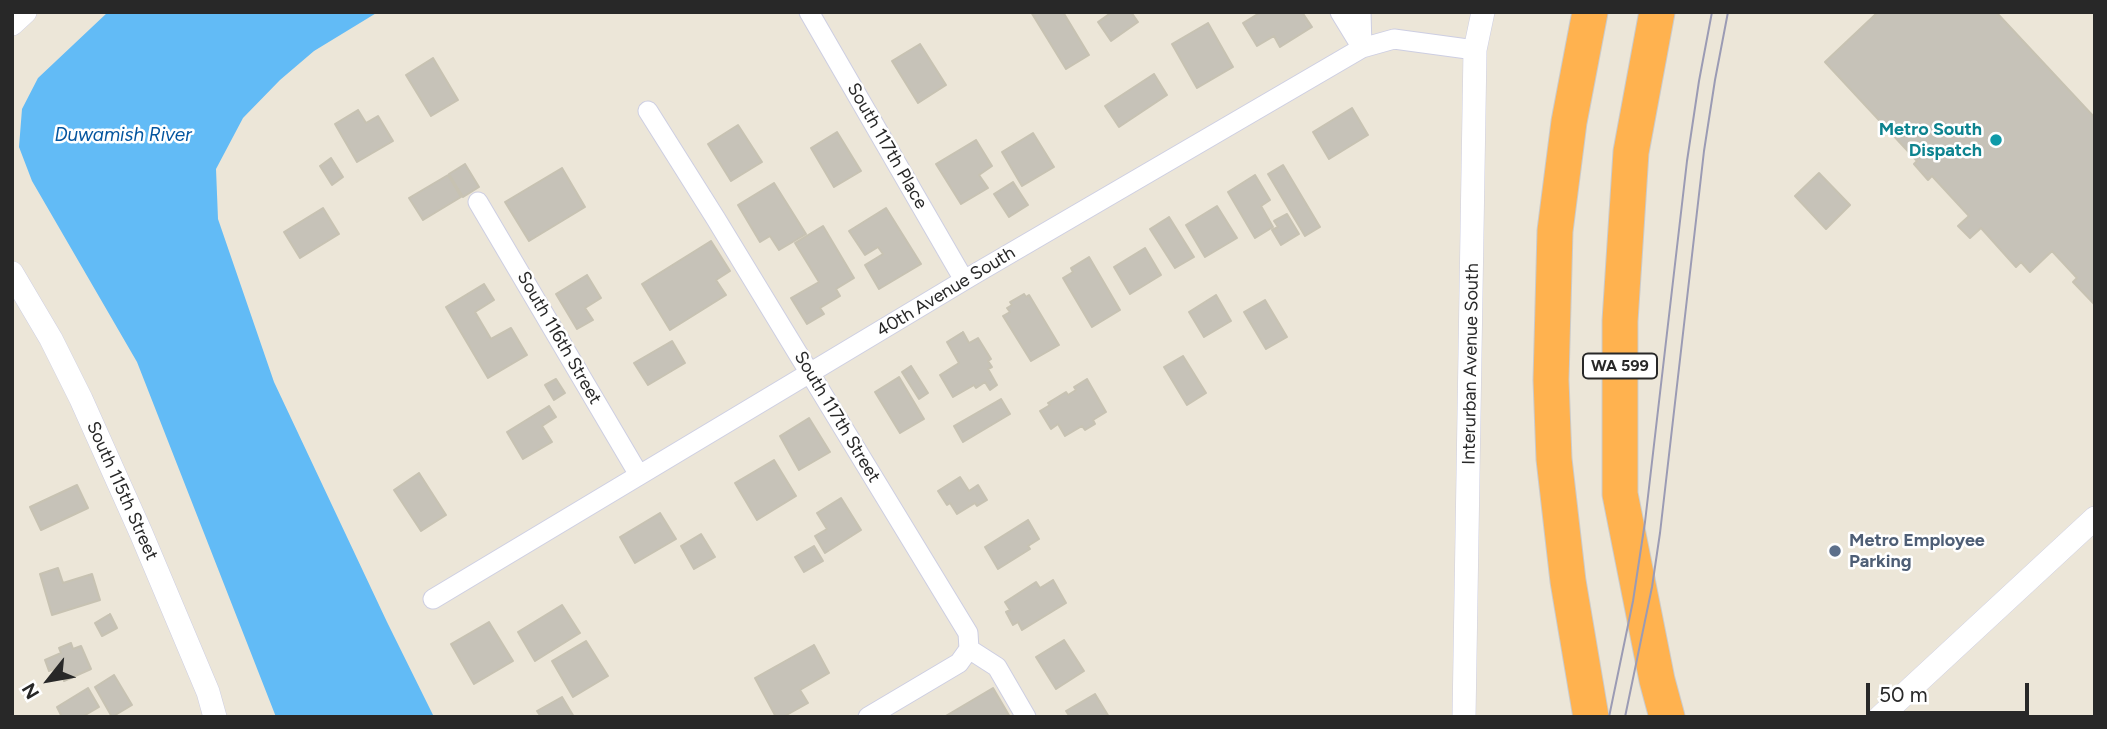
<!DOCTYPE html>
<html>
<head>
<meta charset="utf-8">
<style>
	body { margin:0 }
	#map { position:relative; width:2107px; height:729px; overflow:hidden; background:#ece6d8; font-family:Figtree,sans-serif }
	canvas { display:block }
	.frame { position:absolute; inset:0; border:14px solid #282828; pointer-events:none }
	.north { position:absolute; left:14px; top:645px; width:70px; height:70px; -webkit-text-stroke:5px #fff; paint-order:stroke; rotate:239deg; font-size:19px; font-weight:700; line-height:28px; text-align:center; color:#282828 }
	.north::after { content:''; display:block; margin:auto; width:24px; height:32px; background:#282828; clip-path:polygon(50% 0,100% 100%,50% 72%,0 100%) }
	.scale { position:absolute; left:1866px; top:683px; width:163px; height:32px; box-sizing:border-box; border:4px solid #282828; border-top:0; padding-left:9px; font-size:21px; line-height:24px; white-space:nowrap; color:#282828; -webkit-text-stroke:5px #fff; paint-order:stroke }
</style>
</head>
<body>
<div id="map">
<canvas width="2107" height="729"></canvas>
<div class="frame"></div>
<div class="north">N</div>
<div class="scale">50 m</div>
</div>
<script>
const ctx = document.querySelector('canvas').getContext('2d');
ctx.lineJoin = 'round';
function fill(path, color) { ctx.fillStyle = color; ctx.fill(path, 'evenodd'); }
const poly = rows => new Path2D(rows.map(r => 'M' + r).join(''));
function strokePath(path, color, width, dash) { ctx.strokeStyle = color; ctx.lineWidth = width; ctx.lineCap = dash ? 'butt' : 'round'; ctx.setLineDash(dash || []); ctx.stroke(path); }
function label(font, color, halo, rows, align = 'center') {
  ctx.font = font + ' Figtree,sans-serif'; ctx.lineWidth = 5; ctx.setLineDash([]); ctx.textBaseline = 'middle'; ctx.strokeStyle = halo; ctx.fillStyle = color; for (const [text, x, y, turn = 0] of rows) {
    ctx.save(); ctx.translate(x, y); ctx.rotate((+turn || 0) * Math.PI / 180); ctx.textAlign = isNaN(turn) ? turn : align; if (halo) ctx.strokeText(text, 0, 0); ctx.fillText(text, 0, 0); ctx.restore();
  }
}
const water = poly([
	[108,12,378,12,314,51,280,80,243,118,216,169,218,219,274,382,387,622,434,717,276,717,137,362,32,181,19,147,22,109,38,78]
]);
const building = poly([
	[1031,12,1063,12,1089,55,1066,69,1031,12],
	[1112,12,1131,12,1138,22,1111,41,1098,22,1112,12],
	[1261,12,1302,12,1312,27,1280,47,1274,36,1257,46,1243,23,1261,12],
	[1878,12,1996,12,2095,118,2095,305,2073,282,2077,278,2052,251,2030,272,2021,262,2016,267,1981,228,1970,238,1958,226,1969,216,1932,176,1928,180,1914,164,1917,161,1825,62,1878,12],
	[1208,23,1233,67,1197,88,1172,44,1208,23],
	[920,44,946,85,918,103,892,61,920,44],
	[433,58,458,100,431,116,406,75,433,58],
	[1154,74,1167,95,1119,127,1105,106,1154,74],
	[1352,108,1368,135,1329,159,1313,132,1352,108],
	[358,110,366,123,378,116,393,141,357,162,335,124,358,110],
	[738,125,762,162,731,181,708,144,738,125],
	[837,132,861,171,834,187,811,148,837,132],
	[1033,133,1054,167,1022,186,1002,152,1033,133],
	[976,140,992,166,979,175,988,188,961,204,936,164,976,140],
	[331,158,343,177,332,185,320,166,331,158],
	[465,164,479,187,463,197,449,174,465,164],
	[1283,165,1320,227,1305,236,1268,174,1283,165],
	[562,168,585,207,529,241,505,202,562,168],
	[1819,173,1850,205,1826,229,1795,196,1819,173],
	[448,175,461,197,423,220,409,198,448,175],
	[1255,175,1270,200,1261,206,1273,227,1255,238,1228,192,1255,175],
	[1013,182,1028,205,1009,217,994,194,1013,182],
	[774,183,806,234,779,250,770,236,760,242,738,205,774,183],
	[1217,206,1237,238,1205,257,1186,225,1217,206],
	[323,208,339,234,300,258,284,232,323,208],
	[886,208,921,264,879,289,865,265,883,254,878,247,865,255,849,231,886,208],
	[1287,214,1299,234,1281,245,1272,230,1278,227,1274,221,1287,214],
	[1169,217,1194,257,1175,268,1150,229,1169,217],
	[823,226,854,278,836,289,840,296,820,308,824,314,807,324,791,298,819,282,795,243,823,226],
	[711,241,730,271,716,280,726,295,670,330,642,284,711,241],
	[1145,248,1161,275,1130,294,1114,267,1145,248],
	[1089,257,1120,310,1092,327,1063,278,1073,272,1071,268,1089,257],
	[587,275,601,298,585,308,593,320,577,329,556,294,587,275],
	[484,284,494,300,475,312,491,339,511,328,527,355,488,378,446,307,484,284],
	[1024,294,1026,297,1029,295,1059,345,1031,361,1003,316,1010,312,1007,308,1012,305,1010,302,1024,294],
	[1216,295,1231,321,1204,337,1189,312,1216,295],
	[1265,300,1287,337,1266,349,1244,312,1265,300],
	[963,332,969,343,978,338,991,359,988,361,992,367,988,369,997,385,990,390,985,382,976,388,974,385,953,397,940,375,959,363,947,342,963,332],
	[672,341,685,363,648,385,634,363,672,341],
	[1183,356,1206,393,1187,405,1164,367,1183,356],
	[911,366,928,393,919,399,902,372,911,366],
	[899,377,924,419,900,433,875,392,899,377],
	[556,379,565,393,554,400,545,385,556,379],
	[1087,379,1106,412,1093,420,1095,424,1085,430,1082,426,1065,436,1058,424,1051,429,1040,411,1050,405,1048,403,1066,392,1068,395,1076,390,1074,387,1087,379],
	[1001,399,1010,414,963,442,954,426,1001,399],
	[549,406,556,417,542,426,552,442,523,459,507,432,549,406],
	[809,418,830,452,799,470,780,436,809,418],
	[774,460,796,496,757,520,735,483,774,460],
	[419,473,446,515,421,531,394,490,419,473],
	[960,477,969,491,978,485,987,500,977,506,975,503,957,514,950,503,947,505,938,491,960,477],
	[77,485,88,508,41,530,30,507,77,485],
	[841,498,861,530,825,553,815,536,827,529,817,513,841,498],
	[660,513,676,539,635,563,620,537,660,513],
	[1028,520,1039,539,1028,546,1030,549,998,569,985,547,1028,520],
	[701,534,715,557,694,569,681,546,701,534],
	[814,546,823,561,804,572,795,557,814,546],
	[58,568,63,583,92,574,100,600,52,615,40,574,58,568],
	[1053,580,1066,603,1022,630,1018,622,1013,625,1006,612,1010,610,1005,602,1036,582,1040,588,1053,580],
	[562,605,580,633,535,661,518,632,562,605],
	[110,614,117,628,102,636,95,623,110,614],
	[489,622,513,661,474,684,451,644,489,622],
	[1064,640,1084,671,1056,689,1036,657,1064,640],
	[586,641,608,676,573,697,552,661,586,641],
	[71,643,73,649,81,646,91,669,64,681,58,667,49,671,45,660,61,653,59,648,71,643],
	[814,645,829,673,800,690,808,703,783,717,776,717,755,678,814,645],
	[114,675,132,705,112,717,95,687,114,675],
	[88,688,99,707,82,717,62,717,57,707,88,688],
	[993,688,1010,717,944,717,993,688],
	[1095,694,1109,717,1070,717,1066,711,1095,694],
	[562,697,574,717,541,717,537,711,562,697]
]);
const minor = poly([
	[809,12,964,280],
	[1340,12,1362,48],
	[1361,12,1362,47],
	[648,111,716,219,968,633,969,649,997,667,1026,717],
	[478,202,639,475],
	[433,599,973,275,1362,48,1394,39,1475,50],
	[868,717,959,663,969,649]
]);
const tertiary = poly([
	[12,24,25,12],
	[12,273,51,339,81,399,141,533,208,692,215,717],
	[1464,717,1475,50,1483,12],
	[1880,717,2095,518]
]);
const motorway = poly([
	[1590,12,1569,122,1555,231,1551,380,1554,459,1568,581,1591,717],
	[1657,12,1631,152,1620,321,1620,494,1657,680,1667,717]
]);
const tram = poly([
	[1609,717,1633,601,1645,522,1687,161,1699,81,1712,12],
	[1625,717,1652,587,1660,533,1704,151,1715,80,1728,12]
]);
const markers = [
	[1996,140,7,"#0f9aa8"],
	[1835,551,7,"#5c6f8a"]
];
const shields = [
	[1620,366,74]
];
const shieldNames = [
	["WA 599",1620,366]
];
const cultureNames = [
	["Metro South",1982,130],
	["Dispatch",1982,151]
];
const streetNames = [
	["South 117th Place",887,146,60],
	["40th Avenue South",946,292,-31],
	["South 116th Street",559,338,60],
	["Interurban Avenue South",1471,364,-89],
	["South 117th Street",837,417,59],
	["South 115th Street",122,491,66]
];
const serviceNames = [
	["Metro Employee",1849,541],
	["Parking",1849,562]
];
const waterNames = [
	["Duwamish River",123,135]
];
fill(water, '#62bbf6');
fill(building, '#c6c2b8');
strokePath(building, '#c7c2b2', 2);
strokePath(minor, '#cdcee2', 21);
strokePath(tertiary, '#cdcee2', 24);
strokePath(motorway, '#cbcbcb', 37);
strokePath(minor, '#fff', 19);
strokePath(tertiary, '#fff', 23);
strokePath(motorway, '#ffb24f', 35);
strokePath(tram, '#9b9bb4', 2);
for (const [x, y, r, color] of markers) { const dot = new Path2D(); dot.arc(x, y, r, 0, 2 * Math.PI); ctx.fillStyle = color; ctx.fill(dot); strokePath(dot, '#fff', 2.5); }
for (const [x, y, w] of shields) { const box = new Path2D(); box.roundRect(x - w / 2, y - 12.5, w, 25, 5); ctx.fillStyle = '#fff'; ctx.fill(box); strokePath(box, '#282828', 2); }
label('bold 16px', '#282828', null, shieldNames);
label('bold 18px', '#0d838f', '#fff', cultureNames, 'right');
label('18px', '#282828', '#fff', streetNames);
label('bold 18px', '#4e5e75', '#fff', serviceNames, 'left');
label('italic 19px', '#04559f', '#fff', waterNames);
</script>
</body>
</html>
